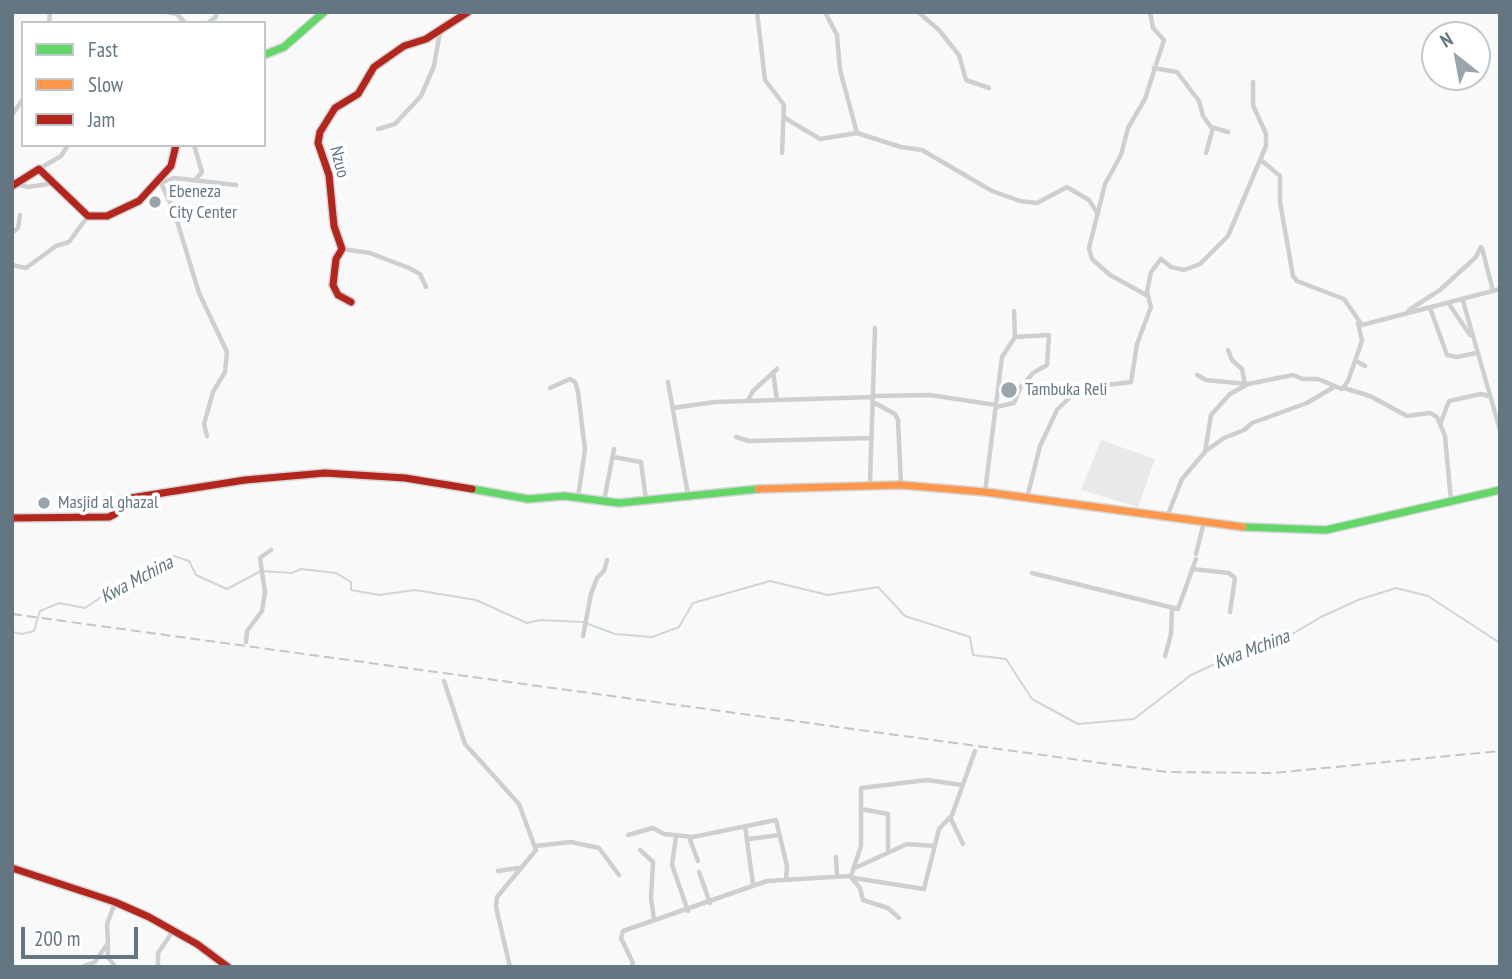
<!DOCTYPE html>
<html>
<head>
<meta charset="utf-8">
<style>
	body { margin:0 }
	#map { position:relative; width:1512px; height:979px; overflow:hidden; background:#f9f9f9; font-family:"PT Sans Narrow",sans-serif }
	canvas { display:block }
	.frame { position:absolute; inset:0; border:14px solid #657683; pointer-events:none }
	.legend { position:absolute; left:21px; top:21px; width:245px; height:126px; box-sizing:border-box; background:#fff; border:2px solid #c1c8cd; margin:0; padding:9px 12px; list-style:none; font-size:21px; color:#657683 }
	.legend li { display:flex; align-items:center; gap:14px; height:35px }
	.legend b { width:35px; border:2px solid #c1c8cd }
	.north { position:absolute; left:1421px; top:21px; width:70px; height:70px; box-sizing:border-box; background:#fff; border:2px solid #c1c8cd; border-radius:50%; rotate:329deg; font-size:19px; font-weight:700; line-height:28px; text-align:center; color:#657683 }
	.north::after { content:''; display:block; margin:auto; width:24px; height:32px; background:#99a4ac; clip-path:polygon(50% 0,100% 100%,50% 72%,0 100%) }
	.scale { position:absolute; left:21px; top:927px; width:117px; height:32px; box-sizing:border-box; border:4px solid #657683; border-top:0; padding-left:9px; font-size:21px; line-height:24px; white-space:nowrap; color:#657683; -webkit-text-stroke:5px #fff; paint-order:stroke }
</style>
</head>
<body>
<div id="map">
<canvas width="1512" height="979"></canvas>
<div class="frame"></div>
<ul class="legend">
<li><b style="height:9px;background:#63d668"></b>Fast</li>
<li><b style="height:9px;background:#ff974d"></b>Slow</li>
<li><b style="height:9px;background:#b3261e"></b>Jam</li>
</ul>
<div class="north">N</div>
<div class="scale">200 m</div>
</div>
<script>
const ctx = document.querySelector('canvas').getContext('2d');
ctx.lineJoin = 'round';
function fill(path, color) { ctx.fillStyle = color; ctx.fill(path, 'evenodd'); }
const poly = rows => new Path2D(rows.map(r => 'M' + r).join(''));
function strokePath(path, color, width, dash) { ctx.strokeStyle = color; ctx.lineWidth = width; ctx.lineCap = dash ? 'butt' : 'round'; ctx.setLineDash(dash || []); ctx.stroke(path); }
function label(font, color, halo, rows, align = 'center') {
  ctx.font = font + ' "PT Sans Narrow",sans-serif'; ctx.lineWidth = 7; ctx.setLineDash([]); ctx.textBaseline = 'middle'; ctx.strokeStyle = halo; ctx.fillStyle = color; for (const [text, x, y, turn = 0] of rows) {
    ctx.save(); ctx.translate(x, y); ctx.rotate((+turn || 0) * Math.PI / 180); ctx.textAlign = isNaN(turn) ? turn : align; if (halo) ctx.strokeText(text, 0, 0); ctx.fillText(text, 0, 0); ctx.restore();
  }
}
const built = poly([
	[1101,440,1155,459,1138,507,1081,490]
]);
const stream = poly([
	[12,632,22,634,34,631,40,611,59,603,85,608,122,583,157,567,163,559,174,556,189,561,196,575,227,589,261,571,292,573,301,569,336,573,351,582,351,590,379,595,415,590,476,600,527,623,540,620,583,622,615,634,652,637,679,627,693,603,770,581,828,595,878,587,905,616,970,637,973,655,1006,659,1032,699,1078,724,1134,719,1191,675,1239,653,1277,643,1321,617,1358,600,1396,588,1428,596,1500,643]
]);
const street = poly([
	[167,12,177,14,185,23],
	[757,12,765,80,784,105,782,153],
	[825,12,837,35,840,70,857,133],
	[918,12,939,30,959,55,966,80,989,88],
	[49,23,50,12],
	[208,23,216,17,216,12],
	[1154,68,1177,72,1199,101,1203,116,1211,127,1228,132],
	[12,115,23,99],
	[785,118,820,139,857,133,901,147,922,150,992,191,1020,201,1037,203,1067,187,1089,200,1098,214],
	[378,129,395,124,421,96,434,66,440,32],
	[194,145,202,172,195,180],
	[1206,153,1213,128],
	[1261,160,1280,176,1280,202,1293,276,1297,281,1344,299,1362,325,1500,289],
	[39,169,61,156,68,145],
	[161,183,174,211,199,293,227,352,225,372,213,392,204,424,207,436],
	[158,184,174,178,236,185],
	[19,185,28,187,55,183],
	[12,233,18,228,20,215],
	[1482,248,1493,291],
	[342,249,370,253,409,268,420,274,426,287],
	[12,265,26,268,56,246,69,242,88,216],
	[1148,296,1110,275,1092,259,1089,248,1105,184,1121,155,1128,128,1145,99,1164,40,1153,28,1150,12],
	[1463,301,1500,430],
	[1449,304,1470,335],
	[1430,308,1447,355,1457,357,1476,353],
	[1409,310,1440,290,1476,257,1481,247],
	[1228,350,1232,360,1242,369,1245,384],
	[1356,361,1365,366],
	[773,372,777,400],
	[1197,375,1206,380,1247,384],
	[668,382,688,495],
	[550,388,570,379,575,382,578,392,585,450,578,497],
	[1344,388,1370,396,1407,416,1430,413,1437,417,1445,436,1451,501],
	[873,396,930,395,996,405],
	[748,400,753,391,777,369],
	[873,402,895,414,898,420,901,485],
	[996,407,1014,403,1020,388,1033,373,1047,365,1049,335,1015,337],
	[673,408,715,402,873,397],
	[1441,422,1449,401,1481,394,1489,396],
	[736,437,749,441,872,438],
	[1207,450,1224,438,1244,430,1252,423,1307,403,1334,387],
	[613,457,641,462,646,500],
	[870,483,875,328],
	[985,492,1002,357,1015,337,1014,311],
	[1027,498,1040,446,1057,410,1071,396,1099,386,1131,382,1137,344,1151,307,1147,292,1151,272,1161,259,1171,267,1184,270,1200,264,1228,236,1266,146,1266,134,1253,105,1253,82],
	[604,501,614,449],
	[1167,517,1182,479,1205,452,1211,415,1230,394,1248,384,1293,375,1303,379,1318,379,1342,389,1348,381,1362,341,1358,323],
	[1196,554,1204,522],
	[1193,569,1229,573,1235,578,1230,612],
	[1032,573,1178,609,1196,559],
	[583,636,591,594,597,578,604,571,607,560],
	[246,642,247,631,262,611,265,592,260,558,271,550],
	[1165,656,1171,634,1172,609],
	[444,681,465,744,519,804,536,850,497,897,496,907,510,967],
	[861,809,888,814,888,851],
	[950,817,963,844],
	[745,826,753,884],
	[628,835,653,828,664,834,693,837,776,820,787,866,786,880],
	[676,836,672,865,688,911],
	[689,837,698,861],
	[749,839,780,835],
	[535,846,571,842,599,848,619,875],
	[640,850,653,862,651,898,654,920],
	[836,857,837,875],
	[855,868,907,844,935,846],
	[498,871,518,868],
	[699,872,710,903],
	[851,876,861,846,861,788,927,780,962,785],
	[854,878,924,889,939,829,952,815,975,751],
	[108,944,108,957,114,965],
	[81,967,95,962,108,943,107,924,115,903],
	[158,967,158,953,173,931],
	[631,967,633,963,621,938,623,931,767,881,850,876,860,888,863,900,888,908,899,918]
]);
const fast = poly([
	[264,55,284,47,324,12],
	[472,489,528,499,564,496,619,503,758,489],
	[1243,527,1326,530,1500,490]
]);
const slow = poly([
	[758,489,901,485,985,492,1243,527]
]);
const jam = poly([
	[12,186,39,169,88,216,107,216,139,201,171,166,176,145],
	[351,302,338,295,333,285,336,259,342,249,334,226,329,175,318,143,320,132,335,108,358,94,374,67,404,46,426,39,468,12],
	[12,518,109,517,115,514,124,499,245,480,325,473,405,478,472,489],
	[12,868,115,902,149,917,197,944,228,967]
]);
const rail = poly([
	[12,614,1167,772,1273,773,1500,751]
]);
const markers = [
	[155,202,7,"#99a4ac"],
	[1009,390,9,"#99a4ac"],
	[44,503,7,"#99a4ac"]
];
const streetNames = [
	["Nzuo",339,162,75]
];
const poiNames = [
	["Ebeneza",169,192],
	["City Center",169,213],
	["Tambuka Reli",1025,390],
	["Masjid al ghazal",58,503]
];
const waterNames = [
	["Kwa Mchina",137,580,-28],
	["Kwa Mchina",1252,650,-21]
];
fill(built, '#e8e9e9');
strokePath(stream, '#ced6d9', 2);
strokePath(fast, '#d5d6d7', 10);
strokePath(slow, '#d5d6d7', 10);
strokePath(jam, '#d5d6d7', 10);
strokePath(street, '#cecfd0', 4.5);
strokePath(fast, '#63d668', 7);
strokePath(slow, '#ff974d', 7);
strokePath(jam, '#b3261e', 7);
strokePath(rail, '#c3c5c6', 2, [10, 5]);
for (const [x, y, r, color] of markers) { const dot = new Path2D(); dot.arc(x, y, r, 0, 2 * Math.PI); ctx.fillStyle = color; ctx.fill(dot); strokePath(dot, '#fff', 2.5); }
label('18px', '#657683', '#fff', streetNames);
label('18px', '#657683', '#fff', poiNames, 'left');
label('italic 19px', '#60757c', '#fff', waterNames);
</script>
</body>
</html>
